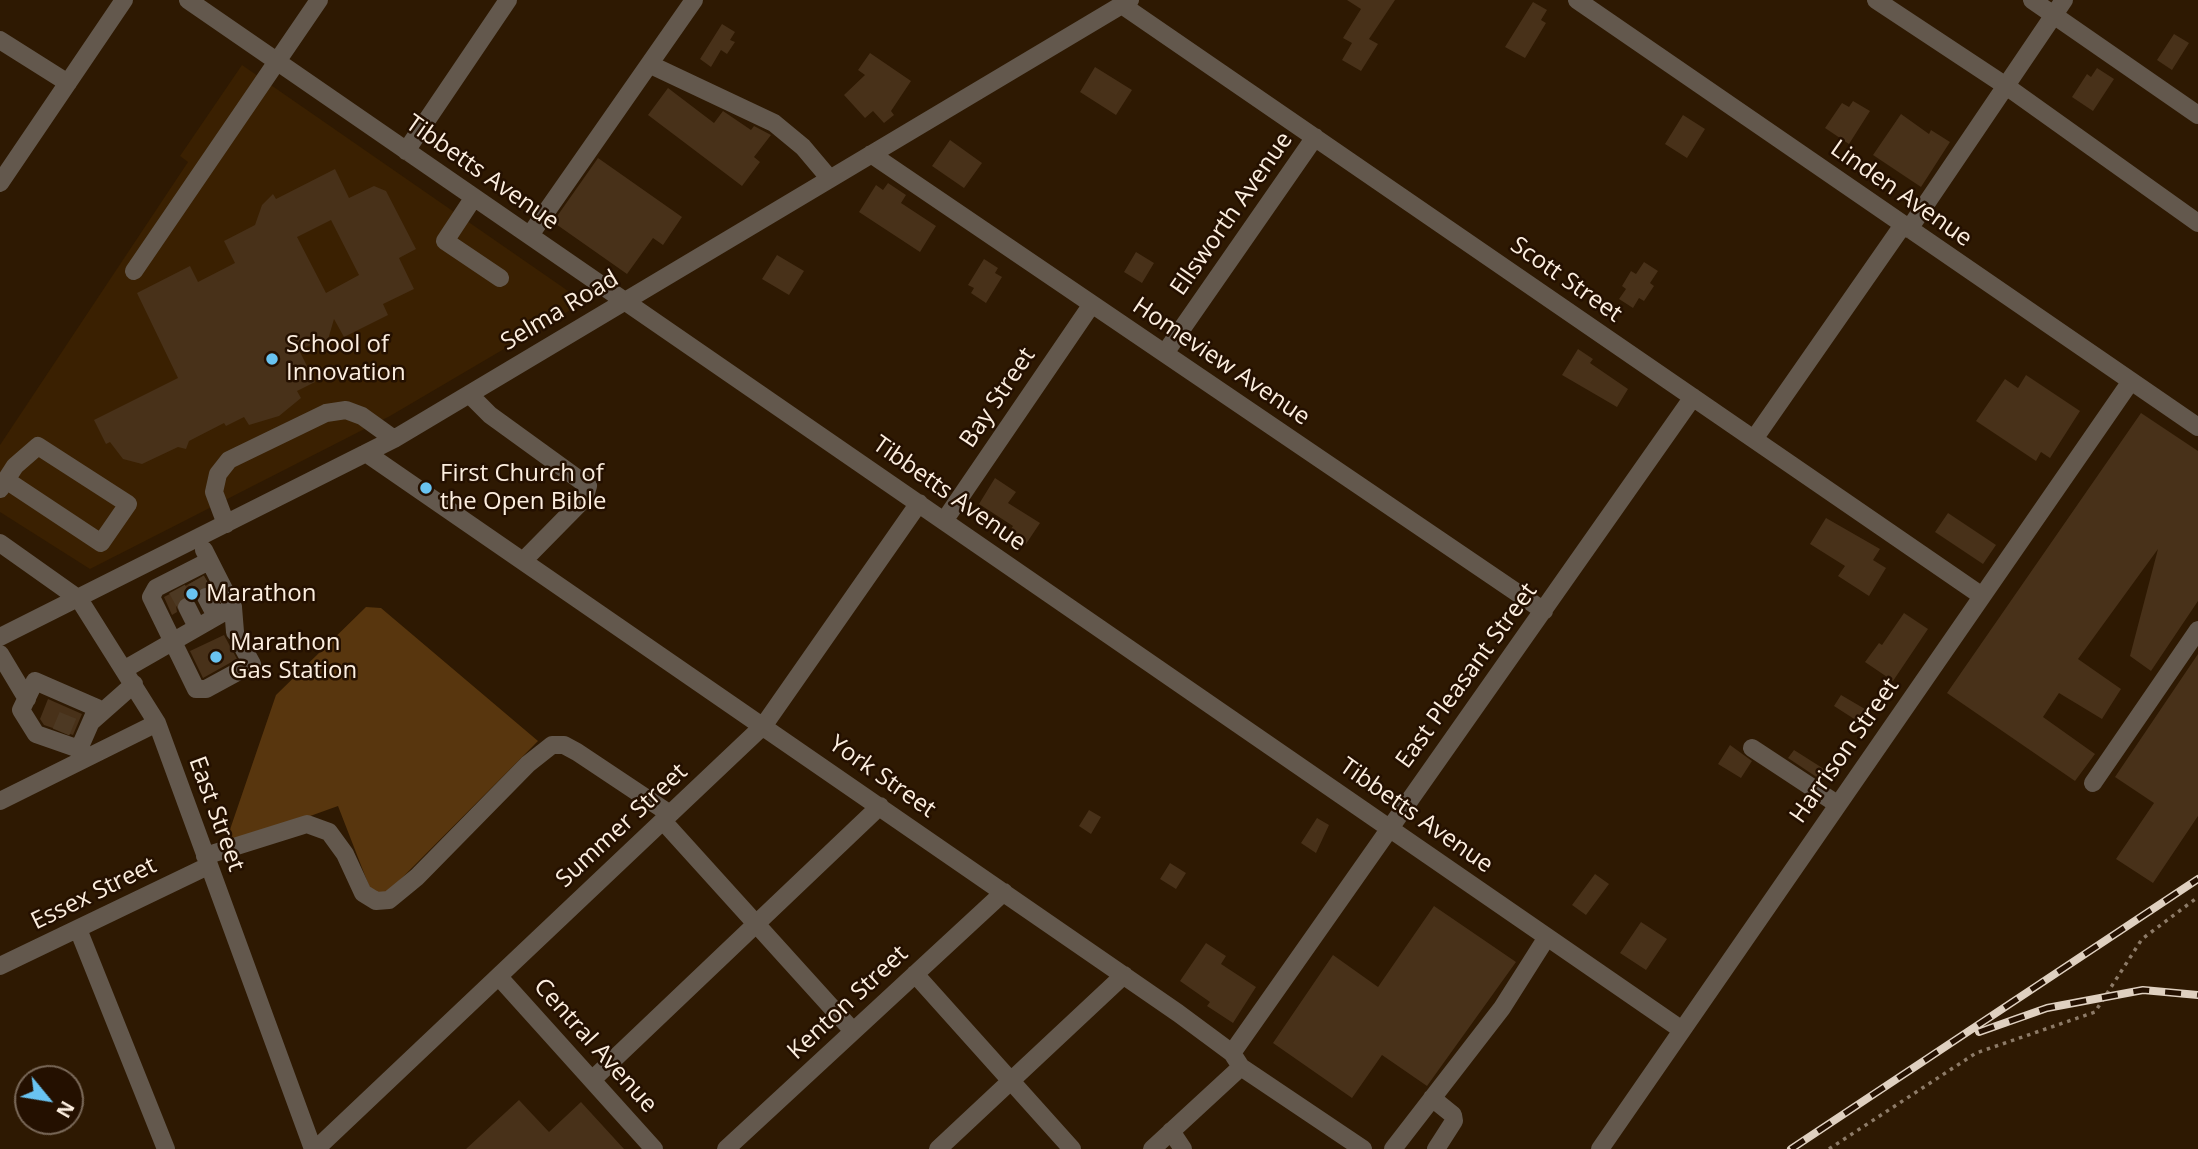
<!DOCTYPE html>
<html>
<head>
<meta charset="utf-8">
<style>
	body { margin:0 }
	#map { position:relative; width:2198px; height:1149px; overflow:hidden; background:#2e1902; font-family:"Open Sans",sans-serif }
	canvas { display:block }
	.north { position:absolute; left:14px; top:1065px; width:70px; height:70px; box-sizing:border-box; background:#241000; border:2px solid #7a6959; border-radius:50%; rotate:120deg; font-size:19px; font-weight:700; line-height:28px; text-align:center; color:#fceedf }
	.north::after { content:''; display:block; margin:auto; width:24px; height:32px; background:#69c3f1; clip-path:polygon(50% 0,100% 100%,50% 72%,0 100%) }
</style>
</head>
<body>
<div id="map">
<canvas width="2198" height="1149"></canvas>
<div class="north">N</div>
</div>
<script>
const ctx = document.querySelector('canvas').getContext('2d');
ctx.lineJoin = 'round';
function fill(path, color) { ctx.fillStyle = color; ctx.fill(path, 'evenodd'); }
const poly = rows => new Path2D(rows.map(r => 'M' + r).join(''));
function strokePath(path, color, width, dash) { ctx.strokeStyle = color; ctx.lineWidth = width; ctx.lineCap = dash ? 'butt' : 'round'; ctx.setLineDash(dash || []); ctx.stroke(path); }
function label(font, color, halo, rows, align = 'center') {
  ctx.font = font + ' "Open Sans",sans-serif'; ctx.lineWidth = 5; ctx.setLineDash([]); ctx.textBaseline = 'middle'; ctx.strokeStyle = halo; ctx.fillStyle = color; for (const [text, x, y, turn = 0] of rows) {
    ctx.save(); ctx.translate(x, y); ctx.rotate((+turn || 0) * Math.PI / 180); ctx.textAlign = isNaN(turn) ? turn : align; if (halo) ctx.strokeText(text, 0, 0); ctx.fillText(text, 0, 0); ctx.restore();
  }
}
const built = poly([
	[242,65,584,302,390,416,90,569,0,512,0,445,188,162,180,156]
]);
const green = poly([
	[366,607,381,608,538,741,386,894,371,891,338,806,224,847,276,695]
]);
const building = poly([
	[1347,0,1395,0,1369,39,1378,44,1361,71,1342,60,1352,43,1343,38,1361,9],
	[1533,2,1547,10,1541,20,1546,23,1525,58,1505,47],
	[722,24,735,32,730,40,735,42,727,54,721,50,711,67,700,59],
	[2174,34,2189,43,2172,70,2157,60],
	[870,53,911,81,891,111,894,115,884,123,873,111,865,118,844,95,865,75,858,70],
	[1095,67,1132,90,1116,115,1080,92],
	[2097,68,2114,79,2093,111,2072,97,2087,74,2091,77],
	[668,88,714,123,723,111,751,130,754,126,771,135,754,157,760,162,742,186,648,115],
	[1853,101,1870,111,1849,144,1825,128,1842,103,1849,107],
	[1901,114,1929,134,1931,130,1950,142,1921,187,1873,155],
	[1683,115,1705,129,1687,158,1665,144],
	[950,140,982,163,964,188,932,166],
	[598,158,682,217,663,245,653,238,627,274,553,222],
	[335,169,349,198,374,186,386,191,416,249,399,258,414,289,383,304,388,315,344,337,334,319,327,343,319,341,299,350,315,382,297,391,301,398,279,416,249,425,244,417,226,426,224,423,189,441,186,449,178,447,142,464,123,459,110,442,106,444,94,420,178,378,137,293,190,266,198,282,235,263,224,241,255,225,262,205,273,194,276,199],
	[331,220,359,275,326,293,297,237],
	[888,183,906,195,901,203,936,226,920,252,859,212,876,185,883,190],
	[1136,252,1154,263,1142,283,1124,272],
	[777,255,804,271,789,295,762,279],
	[984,259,998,268,995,273,1002,277,986,303,971,293,974,288,968,285],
	[1644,262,1658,271,1650,283,1654,286,1644,301,1639,298,1633,308,1619,299,1626,289,1622,286,1631,271,1636,274],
	[1578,349,1593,359,1590,363,1628,389,1617,407,1562,375],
	[2026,375,2080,411,2050,458,2041,452,2036,461,1976,421,2005,379,2018,388],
	[2141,413,2198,451,2198,601,2151,671,2130,656,2158,549,2078,659,2121,689,2102,719,2059,693,2043,717,2095,754,2075,781,1947,693],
	[995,478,1016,492,1008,503,1040,523,1026,544,1008,533,1013,526,979,504],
	[1948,513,1996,545,1983,564,1935,532],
	[1826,518,1880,549,1873,560,1886,568,1869,596,1838,576,1845,566,1810,544],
	[204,576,210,587,200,587,195,600,188,596,181,597,176,606,177,612,172,615,164,597],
	[1904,613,1928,629,1893,681,1865,662,1879,643,1882,645],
	[224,635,237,659,203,678,190,651],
	[2198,654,2198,816,2153,883,2116,859,2154,803,2115,777],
	[1841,695,1870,712,1862,724,1834,706],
	[48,699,82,714,73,735,44,725,40,719],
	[1730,745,1752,761,1741,778,1718,764],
	[1794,750,1824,769,1818,778,1788,758],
	[1089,810,1101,817,1091,834,1079,826],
	[1317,818,1329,825,1316,853,1301,843],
	[1170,863,1186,873,1176,889,1160,879],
	[1595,874,1609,884,1586,915,1572,905],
	[1434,906,1516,962,1427,1086,1382,1055,1352,1098,1273,1043,1333,955,1378,987],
	[1641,922,1667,939,1646,970,1620,953],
	[1206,943,1226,956,1221,964,1256,987,1233,1023,1207,1006,1210,1002,1180,981],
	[519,1100,549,1132,581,1102,624,1149,466,1149]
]);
const minorTunnel = poly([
	[196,580,206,597],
	[177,589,187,607],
	[61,732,71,708]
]);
const path = poly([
	[1829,1149,1976,1053,2095,1012,2142,939,2198,897]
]);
const minor = poly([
	[188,0,1682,1030],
	[1577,0,2198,427],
	[1876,0,2006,86,2198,223],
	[2032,0,2198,115],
	[1122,5,1982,596],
	[0,40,68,83],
	[651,65,774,123,803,147,830,179],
	[406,151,508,0],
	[871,154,1544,611],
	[0,183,124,0],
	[474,197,445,241,500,278],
	[1909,229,2064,0],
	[530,235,694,0],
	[134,271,319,0],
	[1165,353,1315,137],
	[469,394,490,415,588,486,584,499,523,561],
	[1754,439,1903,225],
	[366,453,1178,1013,1232,1053,1241,1067,1363,1149],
	[0,489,15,466,38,446,128,504,101,543,6,480],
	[944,521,1092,304],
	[226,524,214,492,218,474,229,460,326,413,346,410,362,416,394,439],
	[0,543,79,599,157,723,313,1149],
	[204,550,233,607,235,632],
	[209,561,156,588,151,597,196,689,206,689,252,664,241,644],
	[206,597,216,616],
	[187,607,197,627],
	[0,637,394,439,1130,0],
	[0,654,27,699],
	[125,669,233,607],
	[35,681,97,708,79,749,36,734,21,710,35,681],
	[91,722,134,684],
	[1752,748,1837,804],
	[2093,783,2198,630],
	[0,801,157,723],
	[663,821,853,1031],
	[205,856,307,824,329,832,345,854,363,893,376,901,389,900,417,877,528,764,552,745,564,745,577,752,670,814],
	[78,929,166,1149],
	[0,966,208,866],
	[915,974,1072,1149],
	[499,977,654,1149],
	[1232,1053,1693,397],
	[592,1080,880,806],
	[1432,1098,1453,1115,1454,1121,1436,1149],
	[1171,1131,1183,1149],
	[316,1149,764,725,919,503],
	[726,1149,1004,892],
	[938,1149,1124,975],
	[1152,1149,1241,1067],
	[1393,1149,1502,1008,1547,937],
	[1600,1149,2131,381]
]);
const rail = poly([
	[1979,1032,2047,1008,2143,990,2198,995],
	[1791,1149,2198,879]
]);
const markers = [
	[272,359,7,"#69c3f1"],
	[426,488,7,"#69c3f1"],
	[192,594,7,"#69c3f1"],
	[216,657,7,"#69c3f1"]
];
const streetNames = [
	["Tibbetts Avenue",482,173,35],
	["Linden Avenue",1901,194,35],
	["Ellsworth Avenue",1232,214,-55],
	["Scott Street",1566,280,35],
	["Selma Road",560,311,-31],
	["Homeview Avenue",1221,362,34],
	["Bay Street",998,398,-56],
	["Tibbetts Avenue",949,494,35],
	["East Pleasant Street",1467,676,-54],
	["Harrison Street",1845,751,-55],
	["York Street",882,777,35],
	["East Street",216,814,70],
	["Tibbetts Avenue",1416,816,35],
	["Summer Street",622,826,-43],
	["Essex Street",94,894,-26],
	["Kenton Street",848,1003,-43],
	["Central Avenue",595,1046,48]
];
const poiNames = [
	["School of",286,345],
	["Innovation",286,373],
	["First Church of",440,474],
	["the Open Bible",440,502],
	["Marathon",206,594],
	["Marathon",230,643],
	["Gas Station",230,671]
];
fill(built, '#3a2001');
fill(green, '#58360e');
fill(building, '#483119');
strokePath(minorTunnel, '#4d3923', 18, [18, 9]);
strokePath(path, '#8d7b68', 3.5, [3.5, 5]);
strokePath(minor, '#63584d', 18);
strokePath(rail, '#dfd0c0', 8);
strokePath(rail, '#241000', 5, [16]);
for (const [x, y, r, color] of markers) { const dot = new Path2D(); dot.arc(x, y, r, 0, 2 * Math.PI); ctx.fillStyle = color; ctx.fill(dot); strokePath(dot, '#241000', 2.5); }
label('24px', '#fceedf', '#241000', streetNames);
label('24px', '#fceedf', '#241000', poiNames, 'left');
</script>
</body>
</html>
